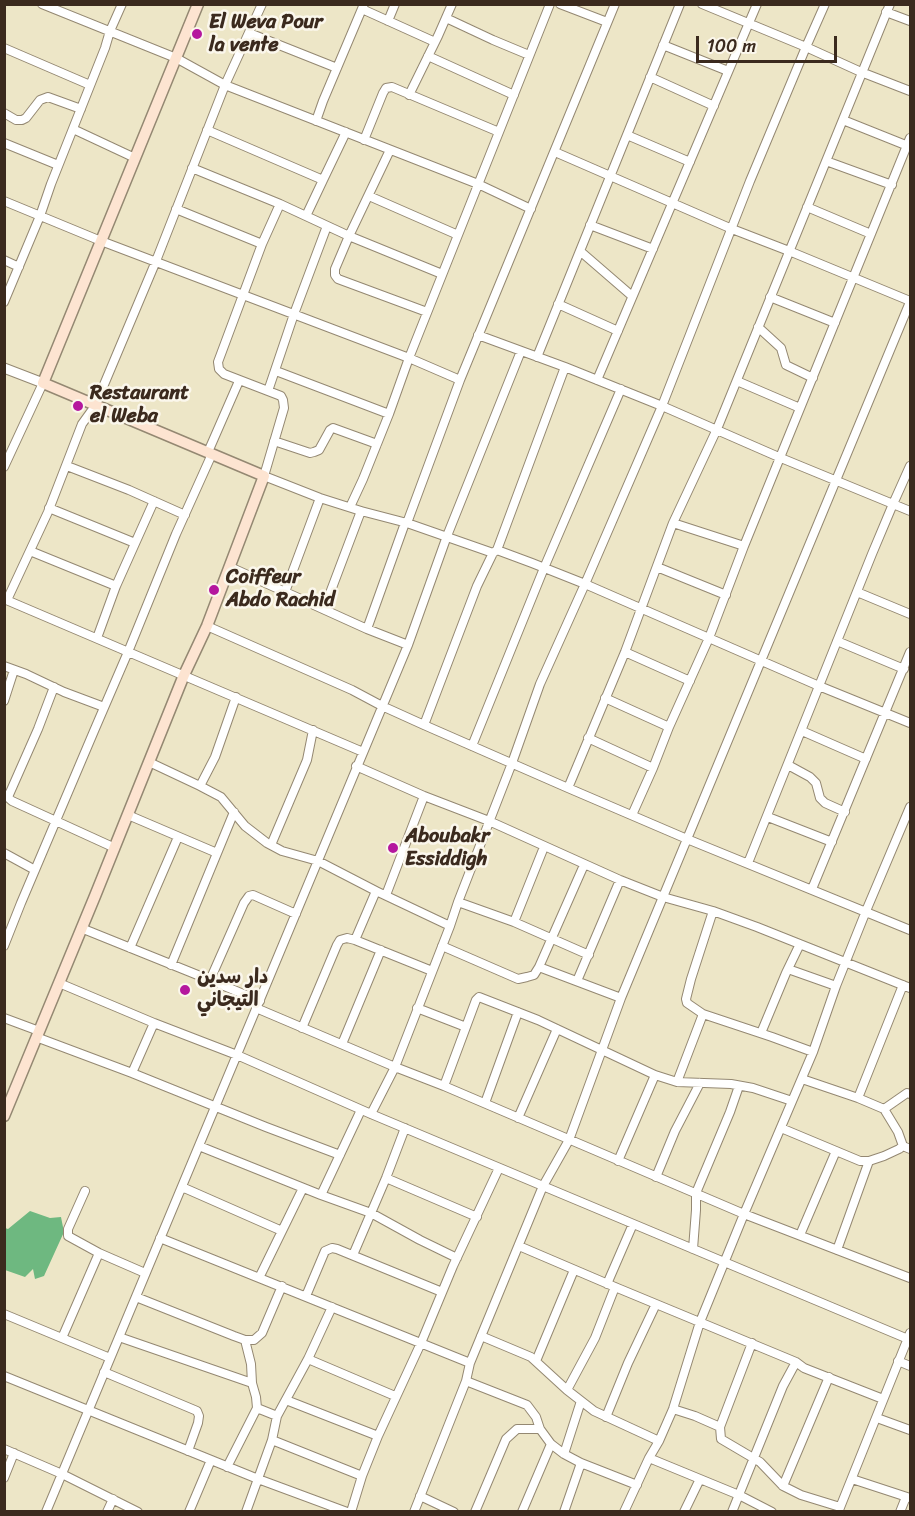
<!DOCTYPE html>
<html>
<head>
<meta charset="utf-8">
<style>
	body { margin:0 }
	#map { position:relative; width:915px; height:1516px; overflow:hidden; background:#ede6c7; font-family:Sriracha,sans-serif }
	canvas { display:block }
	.frame { position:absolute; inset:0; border:6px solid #3b2a1e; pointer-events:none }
	.scale { position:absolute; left:696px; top:36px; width:141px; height:27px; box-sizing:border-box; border:3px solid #3b2a1e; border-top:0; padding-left:8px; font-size:18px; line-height:21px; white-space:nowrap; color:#3b2a1e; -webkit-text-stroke:4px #fbf7ec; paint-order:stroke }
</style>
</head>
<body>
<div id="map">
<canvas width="915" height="1516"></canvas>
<div class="frame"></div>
<div class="scale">100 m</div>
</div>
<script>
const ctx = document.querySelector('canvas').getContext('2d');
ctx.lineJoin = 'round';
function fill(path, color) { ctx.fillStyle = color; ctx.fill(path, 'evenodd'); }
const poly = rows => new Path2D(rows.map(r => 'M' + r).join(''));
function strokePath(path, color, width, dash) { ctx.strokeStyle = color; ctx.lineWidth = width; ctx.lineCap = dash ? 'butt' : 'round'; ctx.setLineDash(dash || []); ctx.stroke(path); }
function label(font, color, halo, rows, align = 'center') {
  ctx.font = font + ' Sriracha,"Playpen Sans Arabic",sans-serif'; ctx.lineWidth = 5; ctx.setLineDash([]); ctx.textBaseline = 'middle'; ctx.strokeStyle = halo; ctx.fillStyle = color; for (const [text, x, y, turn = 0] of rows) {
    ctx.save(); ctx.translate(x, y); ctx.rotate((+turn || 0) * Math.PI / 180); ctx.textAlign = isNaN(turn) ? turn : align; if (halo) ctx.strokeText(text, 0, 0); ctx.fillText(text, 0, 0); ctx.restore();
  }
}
const forest = poly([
	[30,1211,50,1218,61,1217,64,1232,44,1276,35,1279,33,1269,25,1277,5,1270,5,1228,8,1229]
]);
const minor = poly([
	[42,4,176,58,225,85,478,184,531,209],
	[560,4,607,22],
	[702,4,806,47,861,72,910,91],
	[362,9,435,42],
	[886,12,910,21],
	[446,18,493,40,529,55],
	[388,21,395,4],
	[249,33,337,68],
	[663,45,728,71],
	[4,48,90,85],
	[428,56,514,95],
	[650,77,714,106],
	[409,95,438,36,452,4],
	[4,113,16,120,22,120,26,118,40,100,48,97,81,109],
	[843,120,908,146],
	[316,121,323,101,364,4],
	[73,129,135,158],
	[207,130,323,180,306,216],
	[627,135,690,162],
	[364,140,383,93,386,88,392,87,499,132],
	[4,143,58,165],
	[390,150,349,236,335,269,335,275,338,279,427,312],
	[555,152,732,229,789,251,910,301],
	[826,161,892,185],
	[192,168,280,204,349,236,442,274],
	[323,180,346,132],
	[369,196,458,235],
	[4,201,101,241,409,358,460,380],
	[280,204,262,244,218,362,219,369,224,374,281,396,283,400,284,408,264,476,320,498,361,511,407,523,493,553,497,550,532,563,585,584,819,686,910,723],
	[807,207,871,234],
	[176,209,262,244],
	[590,225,653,249],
	[580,251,632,296],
	[4,260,19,267],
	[770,297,835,323],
	[4,302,40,216,51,184,105,48,110,31,122,4],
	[558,304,618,331],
	[758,327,781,348,786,365,813,378],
	[478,335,565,367,662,406,781,458,910,511],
	[537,357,680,4],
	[276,371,389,414],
	[597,380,757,4],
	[737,381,800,408],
	[268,391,294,314,327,226],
	[274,441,310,453,314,452,319,450,330,430,333,428,377,444],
	[208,452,239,381],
	[67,466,129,490,185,515],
	[4,467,43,383],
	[350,507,363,479,389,414,409,358,550,4],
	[49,508,135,543],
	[407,523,460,380,615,4],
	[673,523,744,546],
	[497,550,565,367],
	[30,551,116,586],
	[230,567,367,629,408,645],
	[657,567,726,595],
	[285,592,320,498],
	[857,592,910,614],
	[4,599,363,752],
	[7,600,48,512,82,424,95,406,156,261,225,85,262,4],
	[324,609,361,511],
	[207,626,352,690,382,706,424,725,568,788,687,839,910,930],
	[367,629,405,523],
	[97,638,116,586,154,501],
	[837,641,904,669],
	[625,652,690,681],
	[4,666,26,674,64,692,104,707],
	[605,698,669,727],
	[4,701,14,670],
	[424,725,477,586,493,553],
	[802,731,866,759],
	[588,738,653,768],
	[472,746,544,568,621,389],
	[149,762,200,786,221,797,245,826,267,843,282,851,318,861,376,891],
	[788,765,810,777,816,783,820,798,825,803,845,812],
	[356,766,424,796,489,821,620,880,663,897,713,911,757,927,910,988],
	[200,786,215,757,236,697],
	[568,788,625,652,673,523,717,429,890,4],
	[4,794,12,801,115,848],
	[8,797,38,729,54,687],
	[128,815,217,853],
	[632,815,653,768,669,727,709,638,744,546,910,138],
	[768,817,832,842],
	[271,845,307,760,313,730],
	[4,853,35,870],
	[748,863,872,554,893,504,910,466],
	[812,889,910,652],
	[386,895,424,796],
	[458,902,514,922,589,955],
	[713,911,691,979,686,999,687,1003,703,1014,772,1037,813,1052],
	[514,922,544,847],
	[81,928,210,980,260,1001],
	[355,940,376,891,450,926],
	[4,946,21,903,94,731,128,652,176,534,212,454],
	[442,946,518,979,527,977,534,975,539,967,621,998],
	[130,948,178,837],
	[171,965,234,812],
	[539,967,584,865],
	[788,969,836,986],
	[210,980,244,903,249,896,253,895,296,914],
	[577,981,620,880],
	[59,983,154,1023,237,1055,371,1114,908,1339],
	[256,1008,395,1067,444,1086,744,1214,910,1278],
	[417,1008,466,1027],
	[4,1018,39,1031],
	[302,1028,337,945,340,940,347,938,355,940,432,971],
	[761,1033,786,973,800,944],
	[36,1037,132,1073,266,1127,340,1155],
	[342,1044,381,950],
	[132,1073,154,1023],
	[802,1079,858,1098,884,1109,907,1093,910,1094],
	[677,1082,703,1014],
	[444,1086,476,1000,479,997,538,1020,655,1075,677,1082,731,1084,753,1088,792,1101],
	[858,1098,903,985],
	[485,1103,518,1012],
	[884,1109,898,1132,903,1146],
	[371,1114,395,1067,450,926,458,902,512,763,540,684,585,584,662,406,750,181,806,47,825,4],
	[518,1118,557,1029],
	[781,1128,860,1161,869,1161,884,1156,899,1149,903,1146,910,1149],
	[199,1146,321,1195,371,1213,420,1240,457,1258],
	[618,1161,655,1075],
	[656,1177,675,1131,700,1083],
	[386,1178,477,1217],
	[182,1187,282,1231],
	[85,1191,68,1229,68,1236,99,1253,145,1273],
	[321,1195,361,1110],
	[800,1235,836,1151],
	[160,1238,470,1363],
	[519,1246,615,1287,784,1357,796,1362,804,1368,883,1399],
	[693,1249,696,1210,696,1193,730,1112,739,1086],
	[837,1250,869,1161],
	[353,1255,386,1178,405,1128],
	[259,1278,303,1188],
	[607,1284,633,1224],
	[306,1296,325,1251,332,1248,337,1249,442,1292],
	[136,1297,234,1336,245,1340,254,1340,262,1333,282,1286],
	[4,1314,110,1358],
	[481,1336,531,1357,567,1390,594,1411,659,1441],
	[119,1337,252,1383],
	[62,1338,99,1253],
	[308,1359,395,1396],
	[536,1361,574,1270],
	[898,1361,910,1366],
	[104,1372,197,1411,199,1416,198,1423,188,1451],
	[4,1376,258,1479,347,1512],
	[466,1381,527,1405,536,1417,540,1429,551,1444,564,1454,581,1463,637,1485],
	[567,1390,595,1338,615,1287],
	[286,1400,378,1436],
	[257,1408,277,1416],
	[673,1409,695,1416,720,1427,721,1439,760,1462,783,1486,801,1495,840,1507],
	[606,1417,628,1363,656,1304],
	[877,1418,910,1430],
	[720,1427,752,1343],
	[272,1440,362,1476],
	[4,1449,62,1474,138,1512],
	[564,1454,581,1401],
	[649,1458,739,1495,772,1512],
	[227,1467,257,1408,256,1397,252,1383,251,1364,245,1340],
	[4,1478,14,1453],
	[852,1479,910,1498],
	[783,1486,829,1377],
	[420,1496,454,1512],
	[839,1510,910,1333],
	[46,1512,408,645,447,536,521,351],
	[107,1512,113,1499],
	[189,1512,211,1460],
	[246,1512,272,1440,277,1416,308,1359,332,1307],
	[351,1512,362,1476,378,1436,421,1343,453,1266,499,1168],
	[414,1512,466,1381,470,1363,543,1186,569,1140,621,998,910,302],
	[475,1512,506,1439,517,1429,540,1429],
	[522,1512,551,1444],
	[564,1512,581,1463],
	[624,1512,649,1458,659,1441,673,1409,700,1322,744,1214,813,1052,836,986,866,911,910,807],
	[684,1512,700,1479],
	[732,1512,783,1386,796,1362],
	[900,1512,906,1497]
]);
const tertiary = poly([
	[4,368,43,383]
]);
const secondary = poly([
	[4,1116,95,896,184,675,207,626,264,476,43,383,198,4]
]);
const markers = [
	[197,34,6,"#b5179e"],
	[78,406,6,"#b5179e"],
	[214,590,6,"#b5179e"],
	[393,848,6,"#b5179e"],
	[185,990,6,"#b5179e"]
];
const poiNames = [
	["El Weva Pour",209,23],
	["la vente",209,46],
	["Restaurant",90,394],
	["el Weba",90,417],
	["Coiffeur",226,578],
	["Abdo Rachid",226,601],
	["Aboubakr",405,837],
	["Essiddigh",405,860],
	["دار سدين",197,978],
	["التيجاني",197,1001]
];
fill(forest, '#6eb880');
strokePath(minor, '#948872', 10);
strokePath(tertiary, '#948872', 11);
strokePath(secondary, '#948872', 13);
strokePath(minor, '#fff', 8);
strokePath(tertiary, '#fff', 9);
strokePath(secondary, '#fde4d1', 10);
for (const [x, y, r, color] of markers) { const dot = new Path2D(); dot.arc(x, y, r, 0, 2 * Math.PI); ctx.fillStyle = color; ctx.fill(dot); strokePath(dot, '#fbf7ec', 2); }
label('bold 20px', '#3b2a1e', '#fbf7ec', poiNames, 'left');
</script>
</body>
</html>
